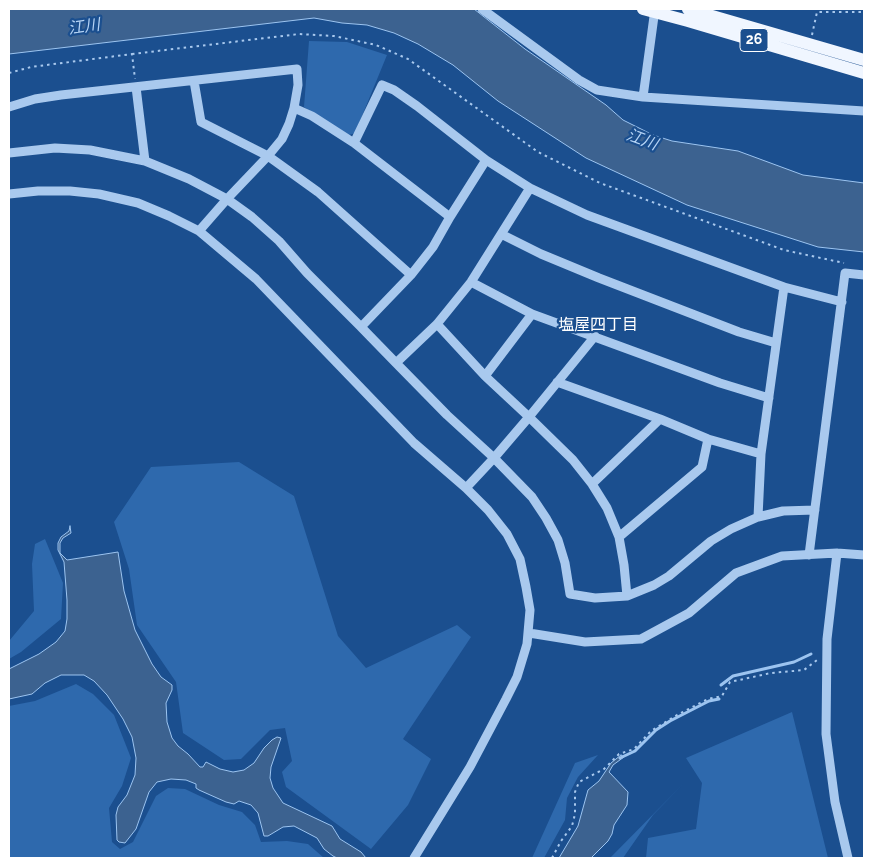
<!DOCTYPE html>
<html>
<head>
<meta charset="utf-8">
<style>
	body { margin:0 }
	#map { position:relative; width:873px; height:867px; overflow:hidden; background:#1b4f8f; font-family:Raleway,sans-serif }
	canvas { display:block }
	.frame { position:absolute; inset:0; border:10px solid #fff; pointer-events:none }
</style>
</head>
<body>
<div id="map">
<canvas width="873" height="867"></canvas>
<div class="frame"></div>
</div>
<script>
const ctx = document.querySelector('canvas').getContext('2d');
ctx.lineJoin = 'round';
function fill(path, color) { ctx.fillStyle = color; ctx.fill(path, 'evenodd'); }
const poly = rows => new Path2D(rows.map(r => 'M' + r).join(''));
function strokePath(path, color, width, dash) { ctx.strokeStyle = color; ctx.lineWidth = width; ctx.lineCap = dash ? 'butt' : 'round'; ctx.setLineDash(dash || []); ctx.stroke(path); }
function label(font, color, halo, rows, align = 'center') {
  ctx.font = font + ' Raleway,"Noto Sans JP",sans-serif'; ctx.lineWidth = 4.5; ctx.setLineDash([]); ctx.textBaseline = 'middle'; ctx.strokeStyle = halo; ctx.fillStyle = color; for (const [text, x, y, turn = 0] of rows) {
    ctx.save(); ctx.translate(x, y); ctx.rotate((+turn || 0) * Math.PI / 180); ctx.textAlign = isNaN(turn) ? turn : align; if (halo) ctx.strokeText(text, 0, 0); ctx.fillText(text, 0, 0); ctx.restore();
  }
}
const green = poly([
	[309,41,347,42,387,55,355,133,349,135,304,107],
	[239,462,294,496,338,636,366,668,457,625,471,637,403,739,431,759,408,805,371,849,286,787,282,772,292,761,285,728,270,730,241,759,224,760,183,733,176,682,137,625,129,569,114,522,151,467],
	[45,539,63,583,61,619,21,652,9,659,9,641,34,611,32,564,35,544],
	[76,684,93,694,114,715,131,758,122,786,109,808,112,842,120,849,133,842,156,796,168,788,185,789,219,805,242,812,255,825,261,842,287,841,308,844,324,858,9,858,9,706,35,701],
	[792,712,828,858,646,858,648,838,696,829,702,783,686,758],
	[598,755,578,777,567,798,565,820,544,858,532,858,575,763],
	[683,784,653,815,623,858,610,858]
]);
const water = poly([
	[9,9,474,9,525,49,606,105,623,120,653,135,672,141,738,151,803,175,864,183,864,252,818,247,687,205,586,158,498,101,453,65,418,44,394,33,367,25,342,23,314,18,9,54,9,9],
	[70,526,71,533,63,538,60,543,60,553,67,560,118,552,124,591,135,630,152,664,161,677,172,685,172,690,166,703,167,722,172,738,178,746,188,754,200,767,203,767,206,762,220,769,233,772,244,770,254,763,264,748,272,740,277,737,281,738,271,767,270,778,273,788,283,803,332,826,340,839,361,852,366,858,337,858,333,856,324,849,317,838,294,826,283,827,268,836,264,836,258,813,251,805,239,801,234,804,226,802,199,790,196,788,196,784,186,780,171,779,157,782,149,792,136,829,125,843,119,842,117,840,116,815,118,807,127,795,135,775,136,758,132,737,123,719,107,695,94,681,84,675,61,675,45,683,32,694,9,699,9,669,39,654,56,642,65,631,67,619,67,600,64,562,58,550,58,543,61,537,69,531,70,526],
	[621,755,624,757,613,765,609,772,628,792,627,805,614,825,612,834,608,841,591,858,559,858,578,826,588,790,599,781,611,763,621,755]
]);
const stream = poly([
	[721,685,733,676,794,662,811,654],
	[620,758,635,751,656,730,670,721,709,701,719,699]
]);
const path = poly([
	[812,35,817,12,864,12],
	[132,54,299,34,334,36,376,45,408,59,538,152,600,183,784,250,844,263],
	[9,73,31,67,132,54,135,79],
	[552,858,561,841,572,826,575,814,575,792,579,782,604,769,619,754,634,749,651,731,677,715,708,699,722,696,730,682,771,673,804,670,817,660]
]);
const minor = poly([
	[482,9,579,80,597,90,643,97,864,111],
	[194,81,201,122,268,156,282,139,289,124,294,108],
	[643,97,655,9],
	[9,107,35,99,61,95,297,69,298,85,294,108,312,116,354,143,382,85,394,90,417,106,486,160,530,188,587,215,784,287],
	[9,153,55,148,90,150,145,161,136,87],
	[145,161,189,179,227,199,268,156,318,192,411,275,433,247,450,217,354,143],
	[9,194,38,191,70,191,99,194,138,203,169,216,199,231,256,279,414,443,466,488,488,510,507,534,520,559,526,587,530,610,527,644,517,677,506,699,470,767,414,858],
	[450,217,486,160],
	[199,231,227,199,252,217,279,241,307,273,361,327,411,275],
	[501,234,541,254,599,278,739,332,776,343],
	[471,282,532,314,720,383,769,398],
	[437,324,485,376,532,314],
	[361,327,396,363,437,324,471,282,530,188],
	[396,363,447,415,494,458,529,417,573,460,592,484,607,508,619,537,624,565,627,596,595,598,570,594,565,563,558,540,546,518,532,497,494,458,466,488],
	[485,376,529,417,595,336],
	[557,382,660,419,708,439,761,454],
	[592,484,660,419],
	[815,510,783,511,758,517,761,454,784,287,842,302],
	[619,537,702,467,708,439],
	[837,553,827,639,826,734,835,802,848,858],
	[809,555,845,273,864,275],
	[627,596,654,585,669,576,711,541,731,529,758,517],
	[529,633,585,642,641,639,689,613,736,573,782,556,837,553,864,555]
]);
const major = poly([
	[643,9,688,21,864,73],
	[688,9,864,60]
]);
const shields = [
	[754,40,28]
];
const shieldNames = [
	["26",754,40]
];
const waterNames = [
	["江川",84,27,-8],
	["江川",642,140,20]
];
const neighbourhoodNames = [
	["塩屋四丁目",598,325]
];
fill(green, '#2e69ad');
fill(water, '#3c6290');
strokePath(water, '#9cc4f0', 1);
strokePath(stream, '#9cc4f0', 3);
strokePath(path, '#a9c9ee', 2, [2.5, 4]);
strokePath(minor, '#a9c9ee', 9);
strokePath(major, '#f0f6ff', 12);
for (const [x, y, w] of shields) { const box = new Path2D(); box.roundRect(x - w / 2, y - 11.5, w, 23, 4); ctx.fillStyle = '#1b4f8f'; ctx.fill(box); strokePath(box, '#fff', 1); }
label('bold 14px', '#fff', null, shieldNames);
label('italic 16px', '#b5d3f5', '#1b4f8f', waterNames);
label('16px', '#fff', '#1b4f8f', neighbourhoodNames);
</script>
</body>
</html>
